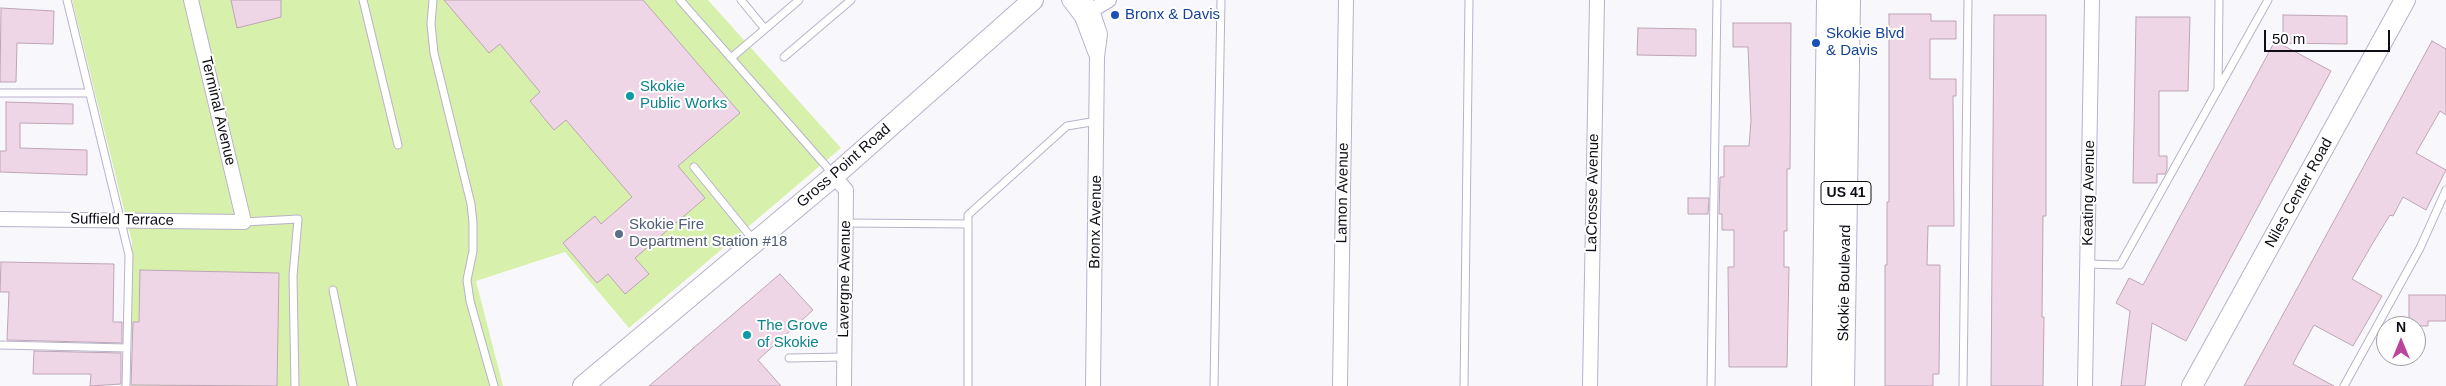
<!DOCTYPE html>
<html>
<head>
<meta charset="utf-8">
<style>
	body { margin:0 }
	#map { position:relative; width:2446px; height:386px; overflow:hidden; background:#f8f7fc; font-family:Helvetica,sans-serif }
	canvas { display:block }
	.north { position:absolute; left:2376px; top:316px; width:50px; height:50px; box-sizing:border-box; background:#fff; border:1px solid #9f9ea2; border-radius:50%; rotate:0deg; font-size:14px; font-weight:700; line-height:20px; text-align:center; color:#0f0d16 }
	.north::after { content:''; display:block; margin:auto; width:18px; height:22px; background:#ba459d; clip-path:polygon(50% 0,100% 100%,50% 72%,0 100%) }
	.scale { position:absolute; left:2264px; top:30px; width:126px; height:22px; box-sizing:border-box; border:2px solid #0f0d16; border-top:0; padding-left:6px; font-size:15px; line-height:18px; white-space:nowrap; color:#0f0d16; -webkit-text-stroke:4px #fff; paint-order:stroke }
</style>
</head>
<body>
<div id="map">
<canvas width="2446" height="386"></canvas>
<div class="north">N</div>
<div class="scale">50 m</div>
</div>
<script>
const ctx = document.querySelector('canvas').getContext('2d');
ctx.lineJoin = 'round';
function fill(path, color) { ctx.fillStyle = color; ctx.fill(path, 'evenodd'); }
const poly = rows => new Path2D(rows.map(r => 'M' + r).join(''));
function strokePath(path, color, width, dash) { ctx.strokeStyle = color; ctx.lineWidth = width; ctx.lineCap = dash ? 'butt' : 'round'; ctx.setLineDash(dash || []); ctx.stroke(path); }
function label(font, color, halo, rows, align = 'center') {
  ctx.font = font + ' Helvetica,sans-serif'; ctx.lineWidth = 4; ctx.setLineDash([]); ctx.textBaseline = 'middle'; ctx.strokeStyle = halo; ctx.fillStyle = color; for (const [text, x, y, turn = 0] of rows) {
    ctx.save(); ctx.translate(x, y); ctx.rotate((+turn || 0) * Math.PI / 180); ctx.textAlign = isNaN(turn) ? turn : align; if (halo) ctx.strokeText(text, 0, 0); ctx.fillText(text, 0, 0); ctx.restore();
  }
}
const green = poly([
	[72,0,708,0,841,148,629,328,565,252,476,281,503,386,132,386,132,242]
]);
const building = poly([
	[231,0,281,0,281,17,237,28,231,0],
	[444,0,643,0,740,113,678,166,705,198,635,258,649,274,625,294,608,274,597,283,563,243,595,216,601,224,632,197,566,120,554,130,530,101,540,92,500,44,489,53,444,0],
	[1,8,54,11,53,44,17,43,16,82,0,82,1,8],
	[1889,14,1931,14,1931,21,1956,21,1956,39,1930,39,1930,79,1956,79,1956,96,1953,96,1954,226,1928,226,1927,265,1940,265,1939,374,1933,374,1933,386,1885,386,1885,265,1887,265,1887,202,1889,202,1889,14],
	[1994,15,2046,15,2046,216,2043,216,2042,317,2044,317,2043,386,1991,386,1994,15],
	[2283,15,2347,16,2347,44,2283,43,2283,15],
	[2136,17,2190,17,2188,91,2159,91,2159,156,2167,156,2167,169,2165,174,2157,174,2157,183,2133,183,2136,17],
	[1733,23,1791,23,1790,169,1787,169,1787,231,1784,231,1784,267,1789,267,1787,367,1729,367,1728,267,1734,267,1734,230,1722,230,1722,214,1719,214,1720,177,1724,177,1724,146,1749,146,1751,121,1748,47,1733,47,1733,23],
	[1638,28,1696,29,1696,56,1637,55,1638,28],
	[2275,41,2331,71,2186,341,2152,323,2145,386,2121,386,2130,311,2116,303,2129,278,2143,285,2275,41],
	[2432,41,2446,49,2446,115,2440,111,2416,153,2446,170,2426,210,2403,197,2393,216,2390,215,2374,241,2352,279,2382,296,2353,346,2314,325,2297,356,2293,364,2334,386,2244,386,2432,41],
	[6,102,73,104,73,124,20,123,20,148,87,150,87,175,0,172,0,151,6,151,6,102],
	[1688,198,1709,198,1708,214,1688,214,1688,198],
	[1,262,114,264,113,322,122,322,122,343,7,340,9,292,0,292,1,262],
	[140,270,279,273,277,386,131,385,133,322,139,322,140,270],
	[780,274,813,310,758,360,781,386,649,386,780,274],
	[2409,295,2446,295,2446,321,2428,321,2428,326,2409,326,2409,295],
	[34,351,121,353,121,384,90,386,91,374,33,374,34,351]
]);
const lane = poly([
	[67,0,129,255,126,386],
	[363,0,398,145],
	[433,0,431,24,434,53,471,204,473,223,473,251,467,280,470,301,494,386],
	[680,0,833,174],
	[741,0,765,29],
	[784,57,851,0],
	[731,58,799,0],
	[2218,90,2219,0],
	[0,93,90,93],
	[694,167,755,242],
	[244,222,298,219,293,276,295,386],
	[846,223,968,224],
	[2087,264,2120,265,2268,0],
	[333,290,353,386],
	[0,345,127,348],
	[789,358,844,357],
	[968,386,968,215,1067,126,1097,121],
	[1214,386,1221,0],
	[1464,386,1469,0],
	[1711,386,1717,0],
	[1963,386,1968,0],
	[2344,386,2420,248,2446,190]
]);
const street = poly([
	[1069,0,1082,17,1096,54],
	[1084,0,1092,10,1100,34,1097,57,1093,386],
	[1092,10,1109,0],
	[834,176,846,190,844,386],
	[0,219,244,222,191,0],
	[1340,386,1346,0],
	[1590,386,1597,0],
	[2085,386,2092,0]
]);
const secondary = poly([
	[583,386,834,176,1033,0],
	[2192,386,2405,0]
]);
const primary = poly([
	[1823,386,1828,0],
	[1843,386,1849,0]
]);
const markers = [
	[1115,15,5,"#1a4fb4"],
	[1816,43,5,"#1a4fb4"],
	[630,96,5,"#0f9aa8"],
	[619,234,5,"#5c6f8a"],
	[747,335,5,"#0f9aa8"]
];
const shields = [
	[1846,193,50]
];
const shieldNames = [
	["US 41",1846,193]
];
const transitNames = [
	["Bronx & Davis",1125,15],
	["Skokie Blvd",1826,34],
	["& Davis",1826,51]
];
const cultureNames = [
	["Skokie",640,87],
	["Public Works",640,104],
	["The Grove",757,326],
	["of Skokie",757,343]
];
const streetNames = [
	["Terminal Avenue",218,111,77],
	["Gross Point Road",844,166,-41],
	["Lamon Avenue",1343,193,-89],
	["LaCrosse Avenue",1593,193,-89],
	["Keating Avenue",2089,193,-89],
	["Niles Center Road",2299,193,-61],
	["Suffield Terrace",122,220,1],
	["Bronx Avenue",1096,222,-89],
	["Lavergne Avenue",845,279,-89],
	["Skokie Boulevard",1845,283,-89]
];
const serviceNames = [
	["Skokie Fire",629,225],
	["Department Station #18",629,242]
];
fill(green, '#d7f1ad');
fill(building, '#eed6e7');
strokePath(building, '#bda5b6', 1);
strokePath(lane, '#b8b2ca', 9);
strokePath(street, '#b8b2ca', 16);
strokePath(secondary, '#b8b2ca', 22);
strokePath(primary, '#b8b2ca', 24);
strokePath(lane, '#fff', 7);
strokePath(street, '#fff', 14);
strokePath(secondary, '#fff', 20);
strokePath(primary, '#fff', 22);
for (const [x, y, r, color] of markers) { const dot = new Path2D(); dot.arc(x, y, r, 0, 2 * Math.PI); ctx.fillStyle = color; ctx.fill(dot); strokePath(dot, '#fff', 2); }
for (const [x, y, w] of shields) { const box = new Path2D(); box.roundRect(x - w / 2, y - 11.5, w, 23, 4); ctx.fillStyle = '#fff'; ctx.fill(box); strokePath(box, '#0f0d16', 1); }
label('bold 14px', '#0f0d16', null, shieldNames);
label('15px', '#164399', '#fff', transitNames, 'left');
label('15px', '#0d838f', '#fff', cultureNames, 'left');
label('15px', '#0f0d16', '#fff', streetNames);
label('15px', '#4e5e75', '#fff', serviceNames, 'left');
</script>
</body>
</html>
